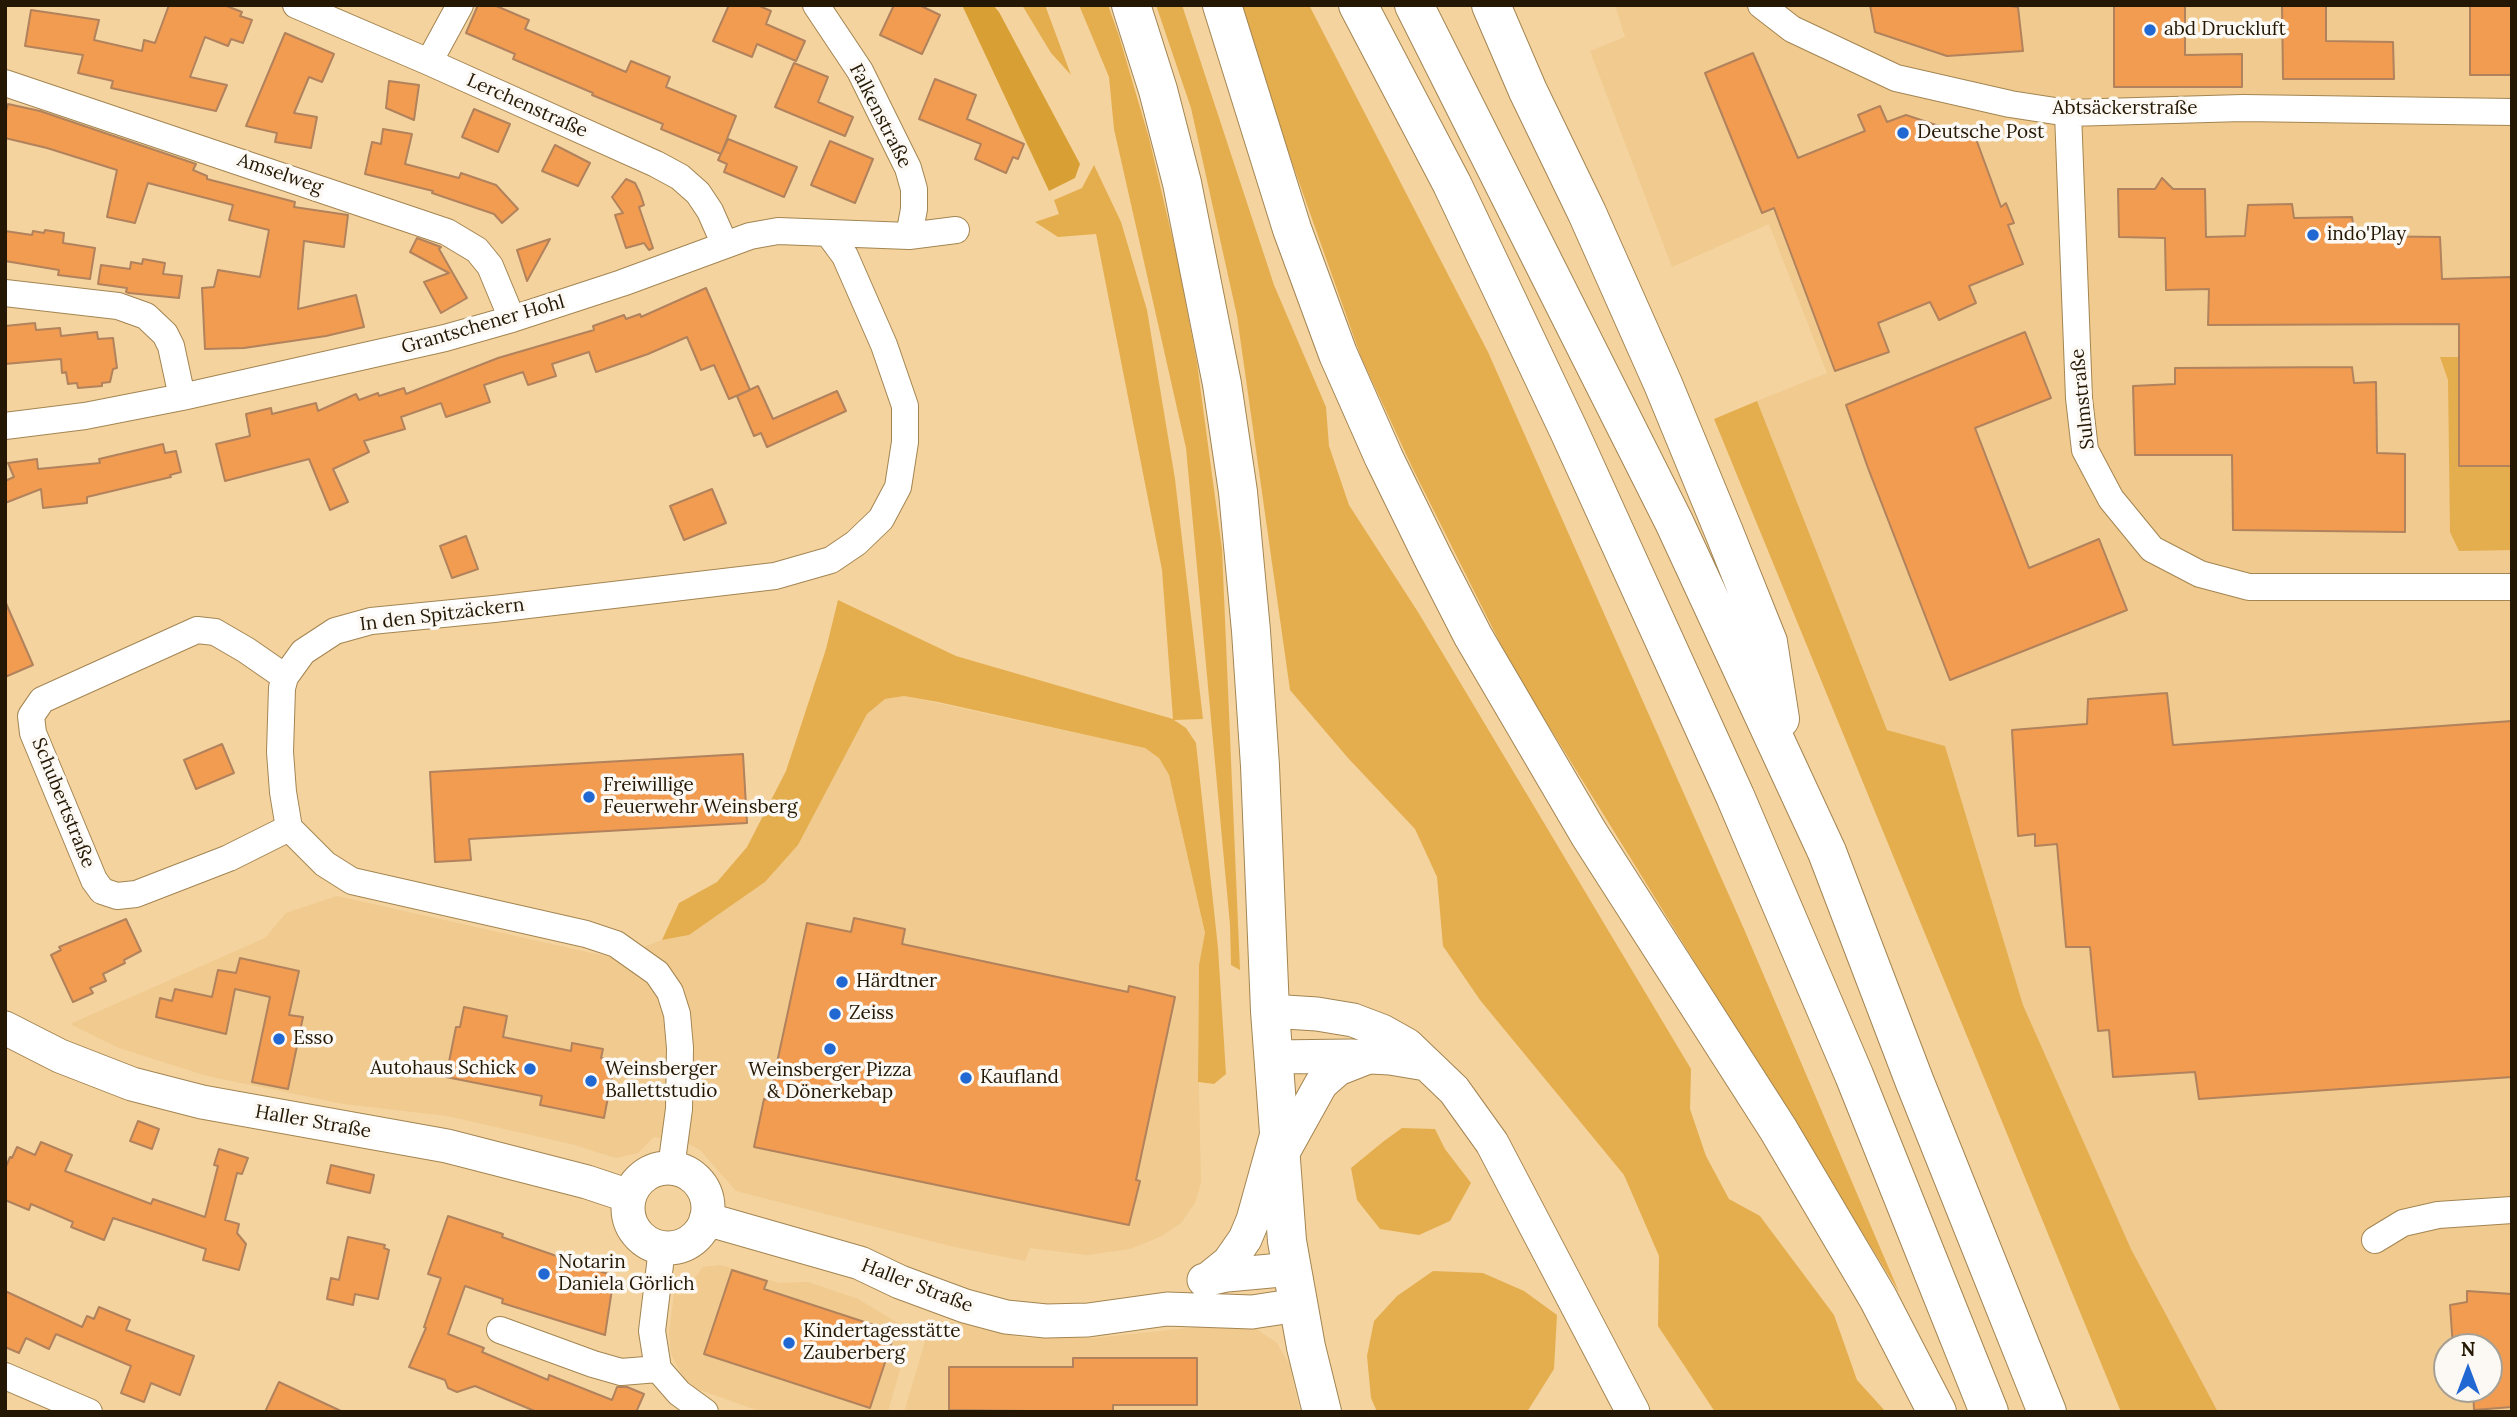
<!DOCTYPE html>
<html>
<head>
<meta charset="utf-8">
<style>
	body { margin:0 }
	#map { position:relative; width:2517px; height:1417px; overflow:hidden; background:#f4d39e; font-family:Lora,serif }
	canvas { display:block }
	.frame { position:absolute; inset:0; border:7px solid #241804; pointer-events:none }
	.north { position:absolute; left:2433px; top:1333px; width:70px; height:70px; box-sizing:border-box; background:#fcf9f4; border:2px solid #a69f94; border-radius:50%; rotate:0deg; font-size:19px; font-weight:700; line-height:28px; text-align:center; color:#241804 }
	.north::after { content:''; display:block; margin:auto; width:24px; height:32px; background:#2268d3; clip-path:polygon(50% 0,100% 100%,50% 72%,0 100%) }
</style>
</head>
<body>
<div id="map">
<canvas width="2517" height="1417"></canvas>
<div class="frame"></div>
<div class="north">N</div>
</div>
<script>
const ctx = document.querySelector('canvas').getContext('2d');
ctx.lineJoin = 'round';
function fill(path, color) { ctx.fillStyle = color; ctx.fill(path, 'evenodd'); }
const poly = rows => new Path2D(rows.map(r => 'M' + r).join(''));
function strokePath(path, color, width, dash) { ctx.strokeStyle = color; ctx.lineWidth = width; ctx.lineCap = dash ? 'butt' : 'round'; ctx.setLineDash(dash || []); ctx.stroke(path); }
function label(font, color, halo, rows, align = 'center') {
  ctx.font = font + ' Lora,serif'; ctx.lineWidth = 7; ctx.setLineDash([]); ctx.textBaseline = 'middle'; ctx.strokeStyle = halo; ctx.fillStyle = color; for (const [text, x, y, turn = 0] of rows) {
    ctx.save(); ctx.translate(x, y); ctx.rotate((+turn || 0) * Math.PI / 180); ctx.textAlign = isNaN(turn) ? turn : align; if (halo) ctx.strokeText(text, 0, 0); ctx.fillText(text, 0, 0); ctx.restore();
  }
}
const built = poly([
	[1615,5,2512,5,2512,1412,2218,1412,2131,1249,2023,1005,1945,746,1887,730,1757,401,1827,373,1769,224,1672,267,1590,51,1625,37],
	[2447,1347,2489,1347,2489,1389,2447,1389],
	[904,696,1145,748,1159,758,1169,775,1205,934,1199,965,1198,1045,1201,1183,1195,1203,1181,1223,1162,1236,1130,1249,1087,1255,1030,1248,1025,1261,950,1246,736,1191,700,1150,681,1140,654,1137,638,1153,616,1158,571,1144,447,1116,344,1104,207,1076,119,1048,70,1024,265,938,286,913,337,896,614,958,662,940,689,935,765,882,798,845,867,714,885,699],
	[721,1265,779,1283,808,1282,858,1299,911,1331,888,1412,762,1412,697,1389,683,1377,671,1354,669,1333,674,1294,681,1295,703,1267],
	[940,1321,960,1323,1023,1338,1095,1338,1216,1325,1255,1328,1277,1343,1289,1364,1300,1412,904,1412,925,1342,927,1327]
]);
const green = poly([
	[1022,5,1045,5,1071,75,1051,53],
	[1079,5,1108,5,1119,36,1149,138,1178,262,1197,363,1222,549,1240,970,1231,965,1230,925,1186,448,1114,129,1109,77],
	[1156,5,1182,5,1274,285,1326,407,1329,446,1349,505,1418,612,1691,1069,1690,1109,1706,1156,1729,1199,1760,1216,1834,1315,1857,1380,1886,1412,1715,1412,1658,1326,1659,1256,1624,1175,1480,1000,1443,946,1437,877,1415,829,1348,758,1290,690,1237,316,1191,108],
	[1242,5,1309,5,1488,352,1744,929,1899,1292,1511,665,1412,467,1361,357,1283,137],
	[1094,165,1121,222,1147,310,1175,479,1203,719,1174,720,1186,728,1196,743,1218,948,1226,1074,1214,1084,1198,1082,1199,965,1205,933,1169,775,1159,758,1145,748,938,702,904,696,885,699,867,714,798,845,765,882,689,935,662,940,679,903,717,882,747,847,786,771,826,649,838,600,956,656,1173,719,1162,570,1096,234,1058,237,1035,222,1059,214,1054,200,1082,188],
	[2440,357,2459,357,2459,466,2512,466,2512,550,2459,551,2450,532,2448,380],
	[1757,401,1887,730,1945,746,2023,1005,2131,1249,2218,1412,2121,1412,1714,419],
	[1402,1128,1435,1129,1445,1149,1471,1183,1450,1221,1419,1235,1380,1229,1357,1200,1351,1168,1384,1141],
	[1433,1271,1483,1273,1524,1291,1557,1315,1554,1369,1527,1412,1377,1412,1371,1398,1367,1356,1374,1321,1397,1296]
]);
const forest = poly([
	[962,5,993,5,999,12,1080,164,1075,178,1049,191]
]);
const building = poly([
	[169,5,224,5,242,12,240,16,252,20,243,43,231,39,228,46,205,37,190,77,227,85,216,111,111,88,113,81,78,73,83,55,25,46,31,10,99,20,94,40,142,51,144,40,155,43,169,5],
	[478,5,494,5,529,20,525,29,626,72,631,61,670,77,666,87,736,116,721,154,661,129,663,124,592,95,593,93,513,59,515,54,466,33,478,5],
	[729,5,757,5,771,11,766,24,805,41,796,61,757,44,752,57,713,41,729,5],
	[894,5,919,5,940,15,922,54,880,35,894,5],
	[1870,5,2001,5,2018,7,2023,51,1947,56,1875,32,1870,5],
	[2114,5,2185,5,2185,55,2242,54,2242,87,2114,87,2114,5],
	[2282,5,2326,5,2326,41,2393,42,2394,79,2283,79,2282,5],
	[2470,5,2512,5,2512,75,2470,75,2470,5],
	[285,33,334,54,322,82,309,77,294,113,317,117,311,148,275,142,277,133,246,126,285,33],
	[1753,53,1798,158,1865,131,1858,115,1880,106,1887,122,1906,115,1942,127,1948,141,1972,128,2001,207,2006,203,2014,223,2008,225,2023,264,1969,286,1976,303,1939,320,1930,302,1878,323,1889,352,1835,371,1774,208,1762,213,1705,73,1753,53],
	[794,63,828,77,818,102,853,117,845,136,775,107,794,63],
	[935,79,976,95,967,119,1024,144,1018,159,1013,157,1006,173,975,159,981,144,919,119,935,79],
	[389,81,419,85,414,120,386,108,389,81],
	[8,104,40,111,196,164,193,170,207,176,207,179,295,202,294,207,348,215,344,247,304,241,298,309,356,295,364,327,326,336,244,348,205,349,202,288,214,287,218,270,260,277,269,230,229,220,233,205,148,183,135,223,107,217,117,170,47,148,5,138,5,115,8,104],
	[474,109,510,124,498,152,462,137,474,109],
	[383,129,412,134,405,164,459,178,461,173,496,185,518,209,502,223,494,214,432,193,433,191,365,174,372,142,381,144,383,129],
	[728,139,797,167,784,197,724,172,727,164,718,160,728,139],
	[830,141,873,159,855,203,811,185,830,141],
	[555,145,590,163,578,186,542,171,555,145],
	[2162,178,2173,189,2205,189,2206,237,2245,236,2248,205,2292,204,2294,218,2352,217,2355,236,2440,237,2442,279,2512,277,2512,466,2459,466,2459,324,2208,325,2209,289,2166,290,2165,238,2119,237,2118,189,2155,189,2162,178],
	[626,179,635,183,640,193,644,205,639,207,653,248,649,250,644,243,626,248,615,215,623,213,612,197,626,179],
	[45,230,64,233,63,243,95,248,90,279,58,275,59,270,5,261,5,231,32,235,33,231,44,233,45,230],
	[417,238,441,247,439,249,467,298,441,313,424,282,449,273,410,252,417,238],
	[550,239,527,281,517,250,550,239],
	[143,259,165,263,163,274,182,276,179,298,129,293,126,292,127,288,98,284,101,265,130,269,131,262,142,264,143,259],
	[706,288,750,390,729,399,714,365,701,370,687,337,648,354,596,372,589,352,552,364,556,376,528,385,523,372,484,385,490,402,464,411,446,417,441,403,401,417,405,429,364,441,369,452,333,469,348,502,330,510,309,459,225,481,216,444,250,436,246,414,271,408,272,414,316,403,318,411,356,394,359,400,378,393,379,396,404,388,406,394,498,358,594,330,593,326,624,315,626,319,640,314,641,317,706,288],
	[35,323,36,330,60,328,61,336,97,332,98,339,113,338,117,368,113,369,110,382,102,383,102,386,78,388,77,383,68,384,66,372,62,373,61,359,5,364,5,326,35,323],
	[2025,332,2051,398,1975,428,2029,568,2099,539,2127,610,1950,680,1868,468,1846,405,2025,332],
	[2352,367,2354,383,2376,382,2377,453,2405,454,2405,532,2233,530,2232,455,2135,455,2133,386,2175,384,2175,368,2352,367],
	[758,386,773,419,837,391,846,411,767,447,761,433,754,436,737,396,758,386],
	[163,444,165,453,176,451,181,472,170,475,171,477,87,497,87,503,43,508,41,489,5,503,5,481,14,477,8,463,37,459,38,469,100,463,99,459,163,444],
	[712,489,726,523,684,540,670,506,712,489],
	[466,536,478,569,452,578,440,546,466,536],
	[5,601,33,665,5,677,5,601],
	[2167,693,2173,745,2512,721,2512,1077,2199,1099,2195,1072,2113,1077,2109,1030,2098,1031,2090,947,2066,947,2057,844,2035,846,2035,834,2018,836,2012,730,2087,724,2088,699,2167,693],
	[222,744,234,773,196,789,184,760,222,744],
	[743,754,747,823,469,839,471,860,435,862,430,772,743,754],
	[854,918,905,929,902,944,1128,992,1129,986,1175,997,1136,1180,1140,1181,1129,1225,754,1147,764,1099,769,1100,807,923,851,932,854,918],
	[126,919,141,951,124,960,125,963,103,974,106,981,90,988,93,993,73,1002,51,955,61,950,59,947,126,919],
	[240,958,299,971,289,1015,303,1017,288,1089,252,1082,270,997,235,989,226,1034,156,1017,160,998,172,1001,175,989,212,997,218,970,236,973,240,958],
	[464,1007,507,1016,503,1037,571,1051,572,1043,603,1049,601,1058,615,1061,604,1118,540,1105,542,1096,446,1077,456,1027,460,1027,464,1007],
	[138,1121,159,1129,152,1149,130,1141,138,1121],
	[41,1142,72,1155,65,1171,151,1204,153,1199,205,1217,218,1166,214,1165,219,1149,248,1158,242,1174,237,1173,225,1220,239,1224,237,1233,246,1244,239,1270,203,1260,206,1249,113,1218,104,1240,71,1227,73,1222,31,1204,29,1210,5,1200,5,1169,10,1157,12,1158,17,1147,35,1155,41,1142],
	[331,1165,374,1175,370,1193,327,1183,331,1165],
	[448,1216,503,1234,502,1237,614,1276,605,1335,502,1303,503,1299,465,1286,448,1334,484,1348,482,1352,548,1380,549,1375,612,1400,617,1387,627,1387,644,1394,637,1410,639,1412,537,1412,475,1386,457,1392,448,1388,445,1380,409,1367,426,1328,424,1327,441,1278,428,1274,448,1216],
	[348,1237,385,1245,384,1248,389,1250,378,1299,355,1294,353,1305,327,1299,331,1278,339,1280,348,1237],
	[732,1270,767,1281,764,1289,895,1332,870,1408,704,1354,732,1270],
	[5,1291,82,1327,87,1316,94,1319,99,1307,130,1320,126,1330,194,1356,180,1395,151,1383,144,1402,121,1393,131,1366,56,1334,49,1349,26,1338,19,1353,5,1347,5,1291],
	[2467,1291,2512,1294,2512,1407,2474,1410,2473,1389,2489,1389,2489,1347,2453,1347,2450,1305,2467,1302,2467,1291],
	[1073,1358,1197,1358,1197,1405,1113,1405,1113,1412,949,1410,949,1367,1073,1367,1073,1358],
	[279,1382,343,1412,265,1412,279,1382]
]);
const minor = poly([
	[296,5,429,62,656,164,680,177,698,193,710,211,725,245],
	[816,5,860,71,908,168,914,189,914,209,909,236],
	[1761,5,1792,29,1896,78,2010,104,2068,113,2243,108,2512,112],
	[429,62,460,5],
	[5,83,447,232,477,250,490,266,512,319],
	[2068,113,2079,398,2085,450,2111,499,2152,549,2200,574,2249,587,2512,587],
	[5,293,118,306,146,316,165,334,171,346,182,397],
	[5,426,85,416,182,397,445,338,512,319,622,283,750,236,778,231,909,236,956,230],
	[285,677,246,650,215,632,197,630,42,700,31,716,33,733,94,880,102,891,117,896,136,894,229,858,289,828],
	[671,1168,679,1109,680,1048,677,1014,670,992,657,973,616,944,586,934,352,881,325,864,289,828,283,792,280,752,282,688,285,677,303,652,335,631,371,621,494,609,775,576,831,560,856,543,881,519,898,487,905,442,905,406,884,345,845,256,828,233],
	[2375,1240,2403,1223,2438,1215,2512,1210],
	[662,1248,652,1331,658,1369,679,1393,705,1412],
	[500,1330,593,1364,621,1372,658,1369],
	[5,1376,89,1412]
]);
const tertiary = poly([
	[1270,1011,1317,1014,1353,1020,1382,1031,1407,1045,1454,1090,1492,1143,1633,1412],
	[5,1028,60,1056,132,1084,202,1102,447,1146,587,1182,629,1196],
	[1273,1057,1351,1056,1390,1058,1426,1064],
	[1281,1156,1321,1084,1338,1069,1366,1058],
	'628 1208a40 40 0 1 1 80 0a40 40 0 1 1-80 0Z',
	[706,1219,860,1263,900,1282,965,1306,1006,1317,1046,1321,1088,1320,1167,1309,1252,1312,1298,1305],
	[1208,1279,1229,1262,1245,1239,1253,1220,1276,1137],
	[1204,1280,1227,1275,1292,1269]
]);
const primary = poly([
	[1131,5,1158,90,1182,183,1222,384,1238,492,1251,631,1260,766,1270,1011,1287,1241,1306,1347,1322,1412]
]);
const motorway = poly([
	[1222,5,1292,229,1338,354,1384,458,1433,558,1473,636,1589,834,1778,1129,1878,1298,1937,1412],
	[1358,5,1452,184,1569,431,1735,796,1854,1075,1989,1412],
	[1414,5,1674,522,1827,852,1914,1080,2047,1412],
	[1491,5,1528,91,1587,213,1663,384,1724,532,1768,642,1780,719]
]);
const markers = [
	[2150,30,7,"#2268d3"],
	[1903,133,7,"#2268d3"],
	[2313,235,7,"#2268d3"],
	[589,797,7,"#2268d3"],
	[842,982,7,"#2268d3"],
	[835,1014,7,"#2268d3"],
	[279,1039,7,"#2268d3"],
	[830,1049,7,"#2268d3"],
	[530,1069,7,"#2268d3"],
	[966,1078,7,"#2268d3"],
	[591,1081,7,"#2268d3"],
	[544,1274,7,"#2268d3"],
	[789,1343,7,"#2268d3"]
];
const poiNames = [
	["abd Druckluft",2164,30],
	["Deutsche Post",1917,133],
	["indo'Play",2327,235],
	["Freiwillige",603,786],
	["Feuerwehr Weinsberg",603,808],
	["Härdtner",856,982],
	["Zeiss",849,1014],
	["Esso",293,1039],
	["Autohaus Schick",516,1069,"right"],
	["Weinsberger",605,1070],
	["Ballettstudio",605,1092],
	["Weinsberger Pizza",830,1071,"center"],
	["& Dönerkebap",830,1093,"center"],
	["Kaufland",980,1078],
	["Notarin",558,1263],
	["Daniela Görlich",558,1285],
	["Kindertagesstätte",803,1332],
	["Zauberberg",803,1354]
];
const streetNames = [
	["Lerchenstraße",527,106,24],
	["Abtsäckerstraße",2125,109],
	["Falkenstraße",880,116,63],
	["Amselweg",280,174,19],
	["Grantschener Hohl",483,325,-16],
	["Sulmstraße",2083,399,-96],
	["In den Spitzäckern",442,615,-7],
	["Schubertstraße",63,803,68],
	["Haller Straße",313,1122,10],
	["Haller Straße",917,1286,21]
];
fill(built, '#f0ca8e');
fill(green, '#e4ae4f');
fill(forest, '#d8a034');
fill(building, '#f29c52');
strokePath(building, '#b1825c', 2);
strokePath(minor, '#a38552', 28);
strokePath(tertiary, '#a38552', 35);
strokePath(primary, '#a38552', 40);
strokePath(motorway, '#a38552', 40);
strokePath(minor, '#fff', 26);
strokePath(tertiary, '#fff', 33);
strokePath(primary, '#fff', 38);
strokePath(motorway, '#fff', 38);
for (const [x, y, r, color] of markers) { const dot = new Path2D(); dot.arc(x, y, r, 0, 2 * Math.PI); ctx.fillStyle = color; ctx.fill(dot); strokePath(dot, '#fcf9f4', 2.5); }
label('19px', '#241804', '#fcf9f4', poiNames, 'left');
label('19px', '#241804', '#fcf9f4', streetNames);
</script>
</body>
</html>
